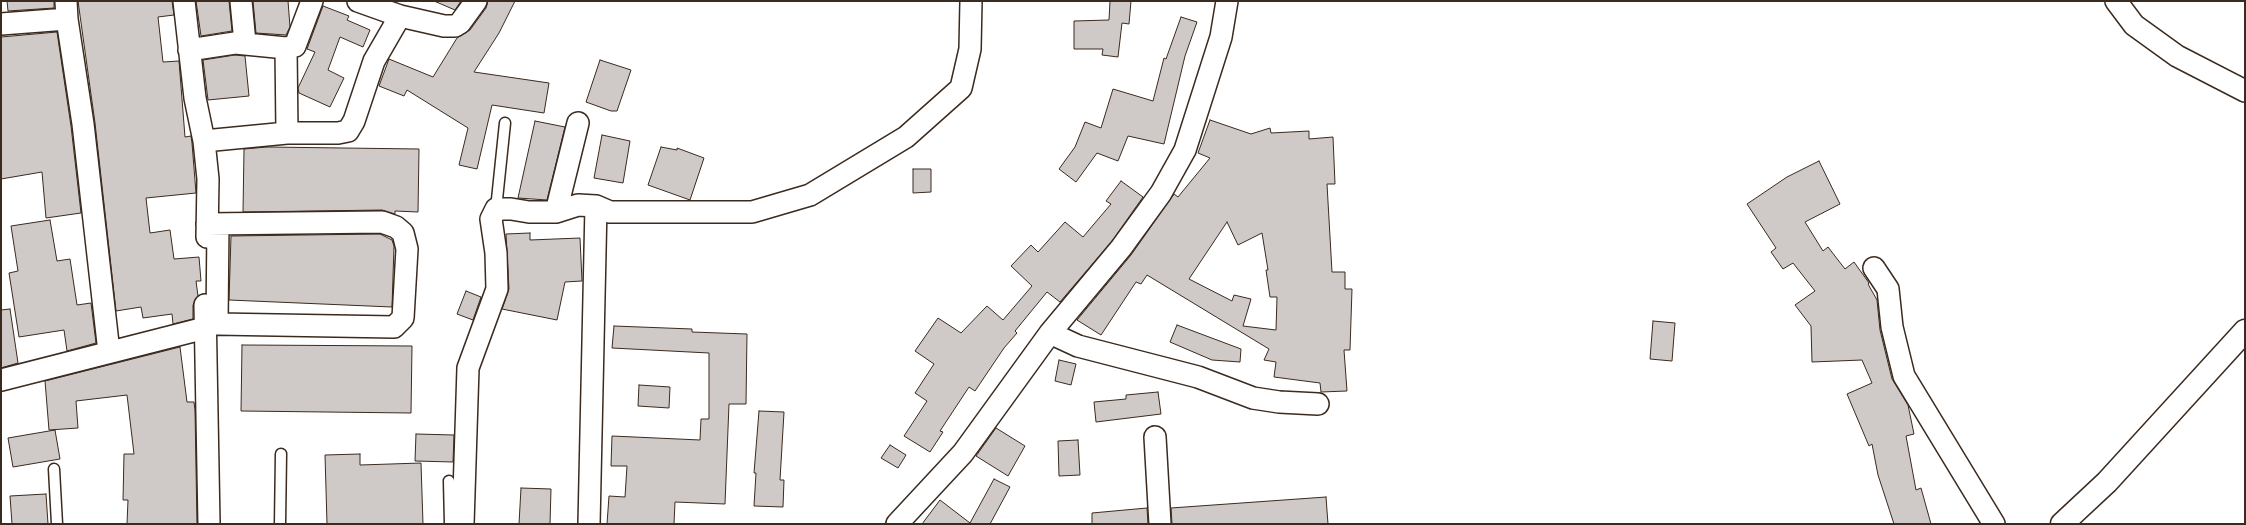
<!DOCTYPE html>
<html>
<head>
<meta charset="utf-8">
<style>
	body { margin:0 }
	#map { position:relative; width:2246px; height:525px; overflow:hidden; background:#fff; font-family:Kalam,sans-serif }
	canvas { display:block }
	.frame { position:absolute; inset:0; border:2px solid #3b2a1e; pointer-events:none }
</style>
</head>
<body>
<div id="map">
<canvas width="2246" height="525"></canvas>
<div class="frame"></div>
</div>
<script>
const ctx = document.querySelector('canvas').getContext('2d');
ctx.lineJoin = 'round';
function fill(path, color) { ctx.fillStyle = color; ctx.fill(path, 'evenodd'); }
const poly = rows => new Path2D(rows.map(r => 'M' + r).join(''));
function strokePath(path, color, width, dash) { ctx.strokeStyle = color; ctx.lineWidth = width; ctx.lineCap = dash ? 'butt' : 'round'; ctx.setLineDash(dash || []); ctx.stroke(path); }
const building = poly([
	[7,1,54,1,54,8,8,11,7,1],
	[78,1,172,1,174,15,158,17,163,62,179,61,185,137,191,136,192,143,196,193,146,198,150,233,170,230,174,259,199,257,201,281,196,281,198,296,193,305,193,319,173,324,172,314,143,318,141,307,116,311,95,123,78,1],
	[196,1,229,1,232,31,201,36,196,1],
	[253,1,288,1,290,27,286,35,256,33,253,1],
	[434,1,461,1,455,10,434,1],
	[488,1,515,1,499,33,474,72,549,83,544,113,492,105,477,169,459,165,468,128,407,90,404,96,379,86,389,59,433,77,457,38,470,30,486,8,488,1],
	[1110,1,1131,1,1129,24,1122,23,1118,57,1102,55,1103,49,1074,49,1074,21,1109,20,1110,1],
	[323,6,349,16,347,20,370,30,363,47,340,37,328,70,344,78,330,107,299,93,298,88,315,52,307,49,323,6],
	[1181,17,1197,22,1185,56,1164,144,1128,136,1118,161,1097,153,1076,182,1059,169,1075,147,1085,122,1101,128,1113,89,1153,101,1164,58,1166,59,1181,17],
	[57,32,71,126,81,213,46,218,42,172,1,179,1,37,57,32],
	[235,55,245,56,249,96,208,100,203,60,235,55],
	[600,60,631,70,617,111,611,111,586,102,600,60],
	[1210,120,1251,134,1270,128,1271,133,1309,131,1309,139,1333,137,1335,184,1327,184,1332,272,1345,272,1345,289,1352,289,1350,350,1344,350,1347,391,1321,392,1320,383,1274,377,1276,362,1264,360,1269,349,1147,275,1141,284,1136,282,1101,335,1077,320,1131,255,1174,194,1178,197,1210,158,1198,153,1210,120],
	[1227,222,1238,245,1262,233,1268,270,1266,270,1270,297,1277,297,1276,330,1243,326,1251,299,1234,295,1232,301,1189,279,1227,222],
	[535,121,565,127,547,200,518,198,535,121],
	[602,135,630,141,623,183,594,178,602,135],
	[267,147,419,149,418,212,395,211,395,214,382,210,243,212,244,149,267,147],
	[661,147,677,150,677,148,704,158,690,200,648,185,661,147],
	[1819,161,1840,204,1805,222,1823,251,1828,247,1845,269,1854,262,1869,283,1868,284,1877,300,1880,330,1892,379,1908,405,1914,434,1906,436,1916,490,1921,488,1931,524,1894,524,1878,475,1872,444,1869,446,1847,394,1872,383,1862,360,1812,362,1811,326,1795,305,1815,291,1793,263,1783,269,1771,252,1776,248,1747,204,1787,177,1819,161],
	[913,169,931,169,931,192,913,193,913,169],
	[1121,181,1143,197,1112,241,1060,302,1047,292,1015,331,1017,333,1004,348,975,391,969,387,940,431,943,432,930,452,904,436,927,401,915,393,934,364,915,351,938,318,961,333,987,306,1003,320,1032,286,1011,266,1031,245,1038,252,1065,222,1083,237,1111,204,1106,201,1121,181],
	[50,220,57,261,70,259,77,305,91,303,96,343,67,351,64,330,19,337,9,273,18,271,11,226,50,220],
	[530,233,530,240,580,238,582,281,565,282,557,320,502,309,509,289,506,234,530,233],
	[380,234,392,240,394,246,392,307,229,300,231,236,380,234],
	[466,291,481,297,473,320,457,314,466,291],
	[10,309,18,363,1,368,1,310,10,309],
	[1653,321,1675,323,1672,361,1650,359,1653,321],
	[1177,325,1241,349,1240,362,1212,360,1170,342,1177,325],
	[614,326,692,329,692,332,747,334,746,404,729,404,725,504,675,502,674,524,607,524,609,496,625,497,627,466,611,466,612,436,700,440,701,419,709,419,709,353,612,348,614,326],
	[242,345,412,346,411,413,241,411,242,345],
	[180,347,187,402,194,402,195,410,197,524,127,524,128,500,123,500,124,454,134,454,127,395,76,401,78,428,49,430,45,381,180,347],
	[1059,360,1076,364,1071,385,1055,381,1059,360],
	[639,385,670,387,669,408,638,406,639,385],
	[1158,392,1161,414,1096,422,1094,402,1126,399,1126,395,1158,392],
	[759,411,784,412,780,480,784,480,783,507,754,506,756,473,754,473,759,411],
	[996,428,1025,446,1008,476,976,456,996,428],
	[55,430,60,459,13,467,8,438,55,430],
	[416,434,454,435,453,462,415,461,416,434],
	[1078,440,1080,475,1059,476,1058,441,1078,440],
	[890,445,906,455,898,468,881,458,890,445],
	[360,454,360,465,421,463,423,524,327,524,325,455,360,454],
	[994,479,1010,487,990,524,922,524,940,500,970,523,994,479],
	[521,488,551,489,550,524,519,524,521,488],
	[46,494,48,524,12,524,10,496,46,494],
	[1326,497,1328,524,1172,524,1171,508,1326,497],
	[1147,508,1148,524,1092,524,1092,513,1147,508]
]);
const lane = poly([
	[496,209,505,123],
	[54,469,57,524],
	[449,481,450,524],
	[280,524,281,454]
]);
const street = poly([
	[66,1,67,19],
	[184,1,195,98,204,141,208,179,207,237],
	[241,1,245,43],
	[358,1,400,16,444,26,455,26,460,23,476,1],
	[2116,1,2134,25,2177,56,2245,91],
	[1,24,67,19,83,124,109,352],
	[286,48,287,133],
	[189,50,235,43,286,48,295,46,312,1],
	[204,141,287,133,338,133,348,131,354,121,374,61,400,16],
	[556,212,578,123],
	[207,224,382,222,396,227,403,233,407,249,403,318,394,327,217,324,218,224],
	[1874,268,1888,289,1892,327,1904,376,1994,524],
	[205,305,209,524],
	[1050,333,1078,346,1198,377,1253,398,1279,402,1318,404],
	[1,380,205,328],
	[1155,437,1160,524],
	[463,524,468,368,497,289,496,253,491,219,496,209,511,209,529,212,556,212,578,205,596,206,610,212,752,212,810,195,906,137,961,88,970,49,971,1],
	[589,524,596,206],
	[897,524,963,453,1050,333,1121,248,1161,193,1185,150,1221,37,1227,1]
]);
const highway = poly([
	[2062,524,2107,482,2245,331]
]);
fill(building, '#cfcac7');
strokePath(building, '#3b2a1e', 1);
strokePath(lane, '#3b2a1e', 13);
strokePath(street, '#3b2a1e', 24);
strokePath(highway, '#3b2a1e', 25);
strokePath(lane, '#fff', 10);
strokePath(street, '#fff', 21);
strokePath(highway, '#fff', 22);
</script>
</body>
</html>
